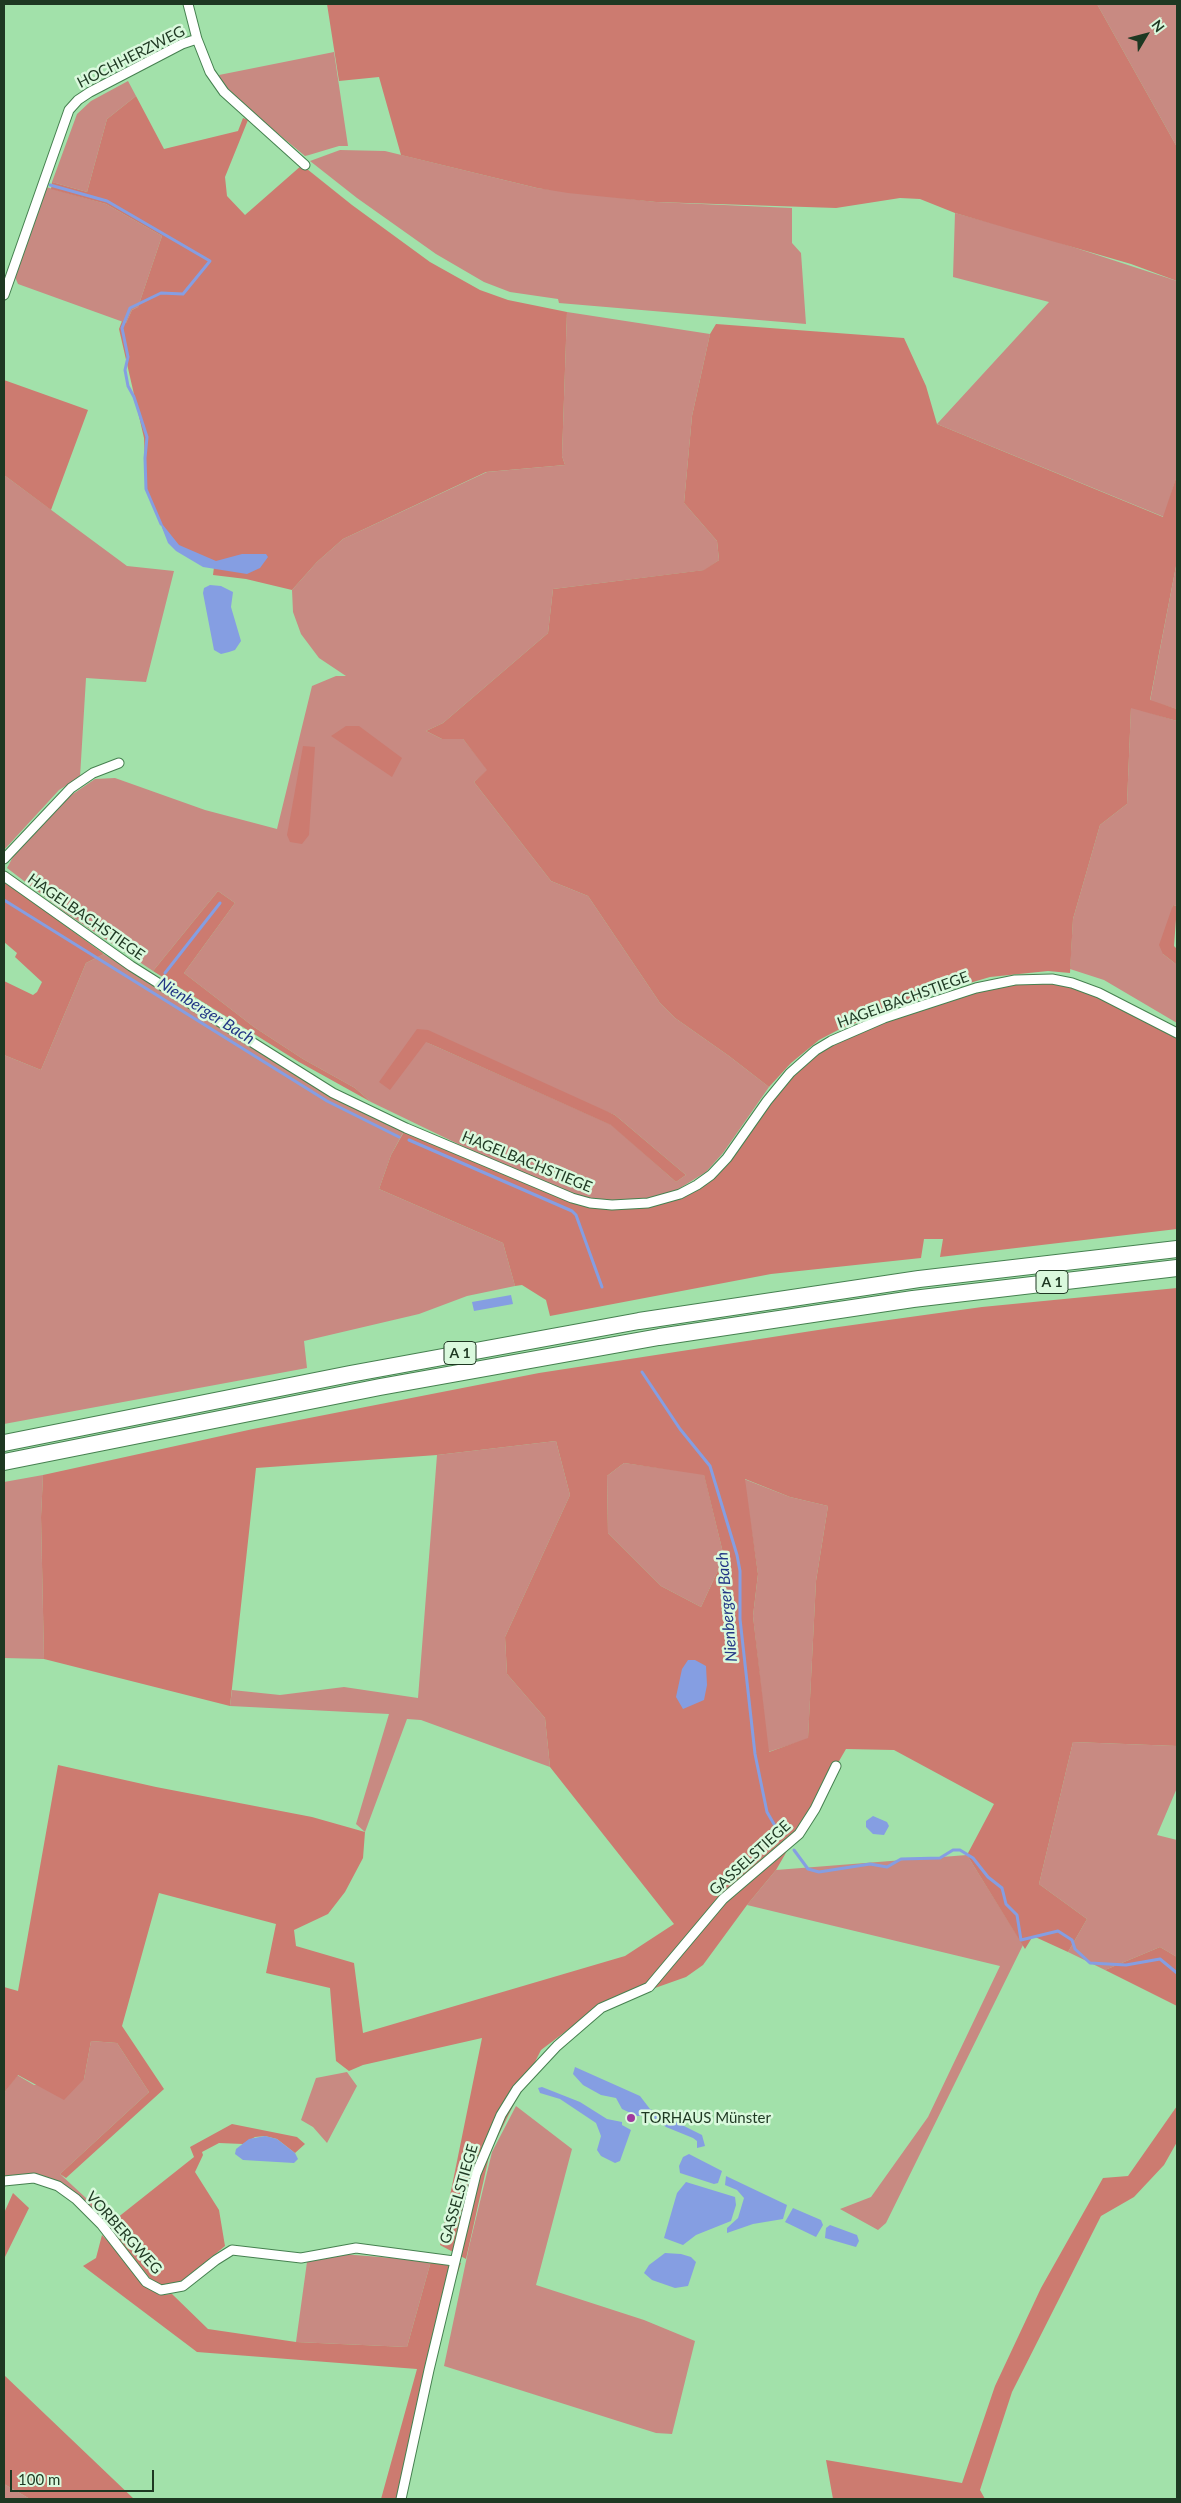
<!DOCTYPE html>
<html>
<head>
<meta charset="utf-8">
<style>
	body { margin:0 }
	#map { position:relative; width:1181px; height:2503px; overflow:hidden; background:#a2e1aa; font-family:Lato,sans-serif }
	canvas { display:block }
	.frame { position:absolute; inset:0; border:5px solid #1e3822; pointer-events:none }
	.north { position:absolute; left:1121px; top:10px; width:50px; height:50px; -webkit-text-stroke:4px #daf9dd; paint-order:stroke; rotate:53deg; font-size:14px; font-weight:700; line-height:20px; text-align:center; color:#1e3822 }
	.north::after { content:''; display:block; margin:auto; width:18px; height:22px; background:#1e3822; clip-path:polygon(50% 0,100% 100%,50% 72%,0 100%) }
	.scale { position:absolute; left:10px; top:2470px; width:144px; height:22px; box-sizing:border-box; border:2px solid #1e3822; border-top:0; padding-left:6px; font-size:15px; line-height:18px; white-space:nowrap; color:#1e3822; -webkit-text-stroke:4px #daf9dd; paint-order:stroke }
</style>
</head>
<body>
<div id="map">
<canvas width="1181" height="2503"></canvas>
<div class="frame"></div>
<div class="north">N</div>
<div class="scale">100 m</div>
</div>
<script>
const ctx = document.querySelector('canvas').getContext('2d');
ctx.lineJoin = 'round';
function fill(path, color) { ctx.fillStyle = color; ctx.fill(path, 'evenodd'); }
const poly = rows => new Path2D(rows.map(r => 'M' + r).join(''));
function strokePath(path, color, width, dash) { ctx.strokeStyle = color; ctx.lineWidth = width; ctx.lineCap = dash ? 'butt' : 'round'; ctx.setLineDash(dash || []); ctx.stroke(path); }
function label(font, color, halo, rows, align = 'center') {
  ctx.font = font + ' Lato,sans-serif'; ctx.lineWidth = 5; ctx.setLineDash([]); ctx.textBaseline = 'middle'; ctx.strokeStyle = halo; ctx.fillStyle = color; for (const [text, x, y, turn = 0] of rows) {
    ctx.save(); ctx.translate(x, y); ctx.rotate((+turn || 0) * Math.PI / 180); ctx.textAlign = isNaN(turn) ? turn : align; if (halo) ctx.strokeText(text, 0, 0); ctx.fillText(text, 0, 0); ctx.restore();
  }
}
const green = poly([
	[1097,4,1177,4,1177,147],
	[334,52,348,146,339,146,309,155,305,156,253,113,223,84,219,75],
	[128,81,136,96,107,119,87,192,52,182,77,114,91,101],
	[340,150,385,151,537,188,656,202,792,208,792,243,801,253,806,324,559,303,558,299,510,292,484,282,436,254,357,198,310,161],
	[46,187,106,204,162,236,138,307,132,310,126,323,18,284,15,277],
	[955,213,1039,236,1177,281,1177,475,1164,517,937,424,1049,302,953,277],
	[567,312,710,334,692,416,684,503,717,541,719,560,705,570,553,589,548,633,443,723,426,731,442,739,463,739,488,770,474,782,551,881,588,896,660,1003,675,1018,729,1056,769,1087,723,1153,706,1172,677,1190,640,1202,586,1200,514,1171,371,1102,355,1088,303,1059,254,1027,184,973,235,903,218,891,153,971,66,913,7,868,14,855,67,798,95,779,115,778,205,810,277,829,312,686,336,676,346,676,319,658,301,634,293,612,292,590,317,562,343,539,487,472,565,465,562,456],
	[426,1042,615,1115,686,1175,676,1182,612,1125],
	[4,475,127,566,174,571,146,682,86,678,80,777,59,790,4,850],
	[1177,561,1177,709,1150,701],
	[1131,707,1177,721,1177,906,1173,905,1163,954,1177,965,1177,1023,1104,980,1070,969,1073,919,1100,825,1127,804],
	[104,954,178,1000,404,1131,391,1155,379,1189,503,1243,515,1286,467,1296,419,1314,304,1341,307,1368,4,1424,4,1055,41,1070,86,963],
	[556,1441,570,1495,505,1637,507,1674,545,1718,550,1767,421,1720,407,1719,365,1832,356,1824,389,1714,230,1706,232,1690,280,1695,344,1687,418,1698,437,1455],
	[624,1463,704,1474,724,1557,701,1607,661,1586,608,1533,607,1476],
	[43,1475,41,1517,44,1659,4,1658,4,1482],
	[744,1479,790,1497,828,1506,816,1581,808,1739,768,1752,753,1616,758,1574],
	[1073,1742,1177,1746,1177,1788,1157,1835,1177,1840,1177,1957,1160,1947,1105,1970,1068,1952,1087,1919,1039,1884],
	[967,1855,1023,1945,886,2223,878,2230,840,2209,871,2197,928,2117,1000,1966,747,1905,776,1870],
	[91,2041,117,2043,149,2092,60,2174,112,2222,110,2229,79,2197,62,2183,40,2175,4,2176,4,2093,17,2075,34,2085,84,2079],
	[347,2072,357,2086,327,2143,313,2127,301,2120,316,2078],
	[516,2106,572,2149,536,2285,644,2320,695,2341,672,2434,656,2433,444,2366,469,2247,492,2152],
	[342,2254,431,2261,407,2347,296,2342,307,2262],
	[4,2484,30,2499,4,2499]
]);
const forest = poly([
	[327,4,1097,4,1177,147,1177,281,1131,264,955,213,920,199,900,198,836,208,656,202,568,193,537,188,401,155,379,77,339,81],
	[136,96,164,149,238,131,243,118,248,120,225,177,227,196,245,215,302,165,352,205,430,262,480,290,508,300,567,312,562,456,565,465,486,472,343,539,317,562,292,590,246,579,213,575,214,567,169,543,146,489,144,438,119,329,122,321,126,323,132,310,138,307,162,236,106,204,51,189,52,182,87,192,107,119],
	[716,324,904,338,926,386,937,424,1163,517,1177,475,1177,561,1150,700,1177,709,1177,721,1131,708,1127,804,1100,825,1073,919,1070,973,1048,971,990,977,922,997,838,1030,819,1040,791,1063,769,1087,729,1056,675,1018,660,1003,588,896,551,881,474,782,487,770,463,739,442,739,426,731,443,723,548,633,553,589,704,570,719,560,717,541,684,503,692,416,710,334],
	[4,380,88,410,51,510,4,475],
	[346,726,359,726,402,758,392,777,331,736],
	[303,746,315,747,309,835,302,844,290,842,287,835],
	[4,881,104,954,86,963,41,1070,4,1055,4,981,33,995,37,992,42,982,15,957,17,953,4,942],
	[218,891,235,903,184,973,254,1027,303,1059,355,1088,371,1102,299,1062,153,971],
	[1173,905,1177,906,1174,946,1177,949,1177,965,1163,954,1159,945],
	[996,982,1072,983,1177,1033,1177,1229,940,1257,943,1239,924,1239,921,1258,771,1274,550,1316,546,1300,522,1285,515,1286,503,1243,379,1189,391,1155,406,1128,590,1203,667,1199,711,1175,781,1083,831,1041],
	[417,1029,428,1030,615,1115,686,1175,676,1182,611,1125,426,1042,390,1090,379,1082],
	[1177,1288,1177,1746,1073,1742,1039,1884,1087,1919,1068,1952,1033,1936,1025,1949,967,1855,994,1804,894,1750,846,1749,776,1870,747,1905,703,1965,686,1977,655,1988,653,1980,606,2001,541,2050,490,2152,466,2259,440,2245,482,2038,363,2065,349,2071,336,2061,330,1988,266,1973,276,1924,159,1893,122,2026,164,2089,66,2178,60,2174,149,2092,117,2043,91,2041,84,2079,64,2100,18,2075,4,2093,4,1987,18,1991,58,1765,156,1787,312,1817,365,1832,363,1858,345,1892,328,1914,294,1930,296,1946,354,1963,363,2033,625,1956,674,1924,550,1767,545,1718,507,1674,505,1637,570,1495,556,1441,437,1455,256,1468,230,1706,44,1659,41,1517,43,1475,253,1429,539,1373,831,1328,982,1307],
	[624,1463,704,1475,724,1557,701,1607,661,1586,608,1533,607,1476],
	[745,1479,790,1497,828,1506,816,1581,808,1738,769,1752,753,1616,758,1574],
	[1160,1947,1177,1957,1177,2006,1105,1970],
	[1177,2106,1177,2142,1164,2165,1134,2197,1101,2216,1012,2392,980,2490,985,2499,833,2499,826,2460,962,2483,995,2386,1041,2288,1103,2178,1128,2176],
	[232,2124,297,2137,305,2144,295,2153,277,2139,265,2136,255,2137,243,2144,219,2143,202,2152,203,2155,195,2172,219,2210,225,2246,184,2280,173,2285,164,2286,153,2282,110,2229,112,2222,194,2157,190,2147],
	[13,2193,29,2208,4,2259,4,2213],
	[102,2235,159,2295,172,2294,208,2329,296,2342,407,2347,431,2261,461,2263,427,2366,398,2499,381,2499,417,2369,197,2352,83,2266,96,2258],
	[4,2375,134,2499,30,2499,4,2484]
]);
const water = poly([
	[159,520,179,545,216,561,242,554,266,554,268,557,260,568,247,574,203,567,176,551,168,543],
	[210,585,221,586,233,592,231,607,241,641,235,650,229,652,221,654,214,650,203,593,204,588],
	[511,1295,513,1304,474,1311,472,1302],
	[688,1660,695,1660,706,1666,707,1685,704,1700,683,1709,676,1697,682,1669],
	[873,1816,887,1822,889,1826,884,1835,873,1834,866,1827,866,1821],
	[575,2067,640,2096,650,2109,702,2135,705,2146,697,2148,697,2141,693,2138,666,2127,651,2116,637,2116,622,2109,616,2098,601,2095,583,2085,573,2074],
	[542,2087,580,2102,607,2119,622,2122,622,2125,631,2130,620,2161,615,2163,601,2156,597,2150,601,2136,596,2123,560,2099,540,2093,538,2088],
	[265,2136,277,2139,295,2153,298,2159,294,2163,243,2160,235,2154,236,2149,249,2139],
	[689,2154,722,2171,718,2183,714,2184,680,2173,679,2166,683,2157],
	[726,2176,787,2205,783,2219,753,2224,727,2233,727,2228,738,2218,744,2198,737,2190,725,2185],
	[686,2182,735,2197,736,2205,731,2221,696,2235,683,2245,664,2238,677,2193],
	[793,2208,821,2220,823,2225,816,2237,785,2222],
	[830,2225,857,2235,859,2241,856,2247,825,2238,826,2228],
	[665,2253,681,2254,691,2257,696,2262,688,2286,675,2288,652,2280,644,2273,649,2265]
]);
const stream = poly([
	[50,185,107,201,210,261,183,294,161,293,130,308,122,328,128,357,125,370,128,386,134,397,147,437,145,458,146,489,161,524],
	[4,900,327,1101,399,1137],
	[165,973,220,903],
	[409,1140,572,1211,576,1215,602,1287],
	[642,1372,680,1429,710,1466,737,1555,740,1571,740,1619,755,1754,767,1812,778,1831],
	[794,1850,808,1869,819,1872,870,1864,887,1867,901,1859,940,1858,953,1850,960,1850,973,1858,988,1877,1002,1888,1006,1904,1017,1915,1021,1940,1058,1931,1072,1940,1075,1949,1090,1963,1126,1965,1160,1959,1177,1973]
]);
const minor = poly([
	[197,39,210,72,224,92,305,165],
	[4,295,69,110,78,100,90,92,182,44,197,39,188,4],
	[4,859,71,788,93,773,119,763],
	[4,876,131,966,333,1093,406,1128,572,1198,590,1203,612,1205,648,1203,680,1194,697,1185,711,1175,727,1158,767,1101,790,1073,816,1050,831,1041,884,1018,976,988,1015,980,1052,979,1072,983,1099,993,1177,1033],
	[4,2181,34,2178,58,2186,76,2199,101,2224,146,2282,161,2290,183,2286,216,2260,232,2250,301,2258,356,2248,454,2261],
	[401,2499,429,2370,476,2174,501,2115,517,2089,557,2046,601,2008,649,1987,723,1899,799,1834,815,1809,836,1766]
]);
const motorway = poly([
	[4,1443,350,1374,639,1321,919,1279,1177,1249],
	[4,1462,380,1387,659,1337,913,1299,1177,1268]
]);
const markers = [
	[631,2118,5,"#a03b9f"]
];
const shields = [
	[1052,1282,32],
	[460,1353,32]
];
const shieldNames = [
	["A 1",1052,1282],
	["A 1",460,1353]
];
const streetNames = [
	["HOCHHERZWEG",131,57,-27],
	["HAGELBACHSTIEGE",86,917,35],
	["HAGELBACHSTIEGE",903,1000,-20],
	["HAGELBACHSTIEGE",527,1162,22],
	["GASSELSTIEGE",750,1858,-42],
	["GASSELSTIEGE",459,2194,-74],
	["VORBERGWEG",124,2233,48]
];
const poiNames = [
	["TORHAUS Münster",641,2118]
];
const waterNames = [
	["Nienberger Bach",206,1011,32],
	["Nienberger Bach",727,1607,-95]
];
fill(green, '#c88a82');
fill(forest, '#cc7b70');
fill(water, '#859ee2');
strokePath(stream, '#859ee2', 3);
strokePath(minor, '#468150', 11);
strokePath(motorway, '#468150', 18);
strokePath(minor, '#fff', 9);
strokePath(motorway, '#fff', 16);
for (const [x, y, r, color] of markers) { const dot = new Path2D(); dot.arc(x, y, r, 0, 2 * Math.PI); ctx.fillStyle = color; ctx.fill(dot); strokePath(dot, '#daf9dd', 2); }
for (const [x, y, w] of shields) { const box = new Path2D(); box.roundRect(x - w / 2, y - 11.5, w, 23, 4); ctx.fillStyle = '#daf9dd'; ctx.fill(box); strokePath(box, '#1e3822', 1); }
label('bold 14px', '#1e3822', null, shieldNames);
label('15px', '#1e3822', '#daf9dd', streetNames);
label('15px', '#1e3822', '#daf9dd', poiNames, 'left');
label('italic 16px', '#223685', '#daf9dd', waterNames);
</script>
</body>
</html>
